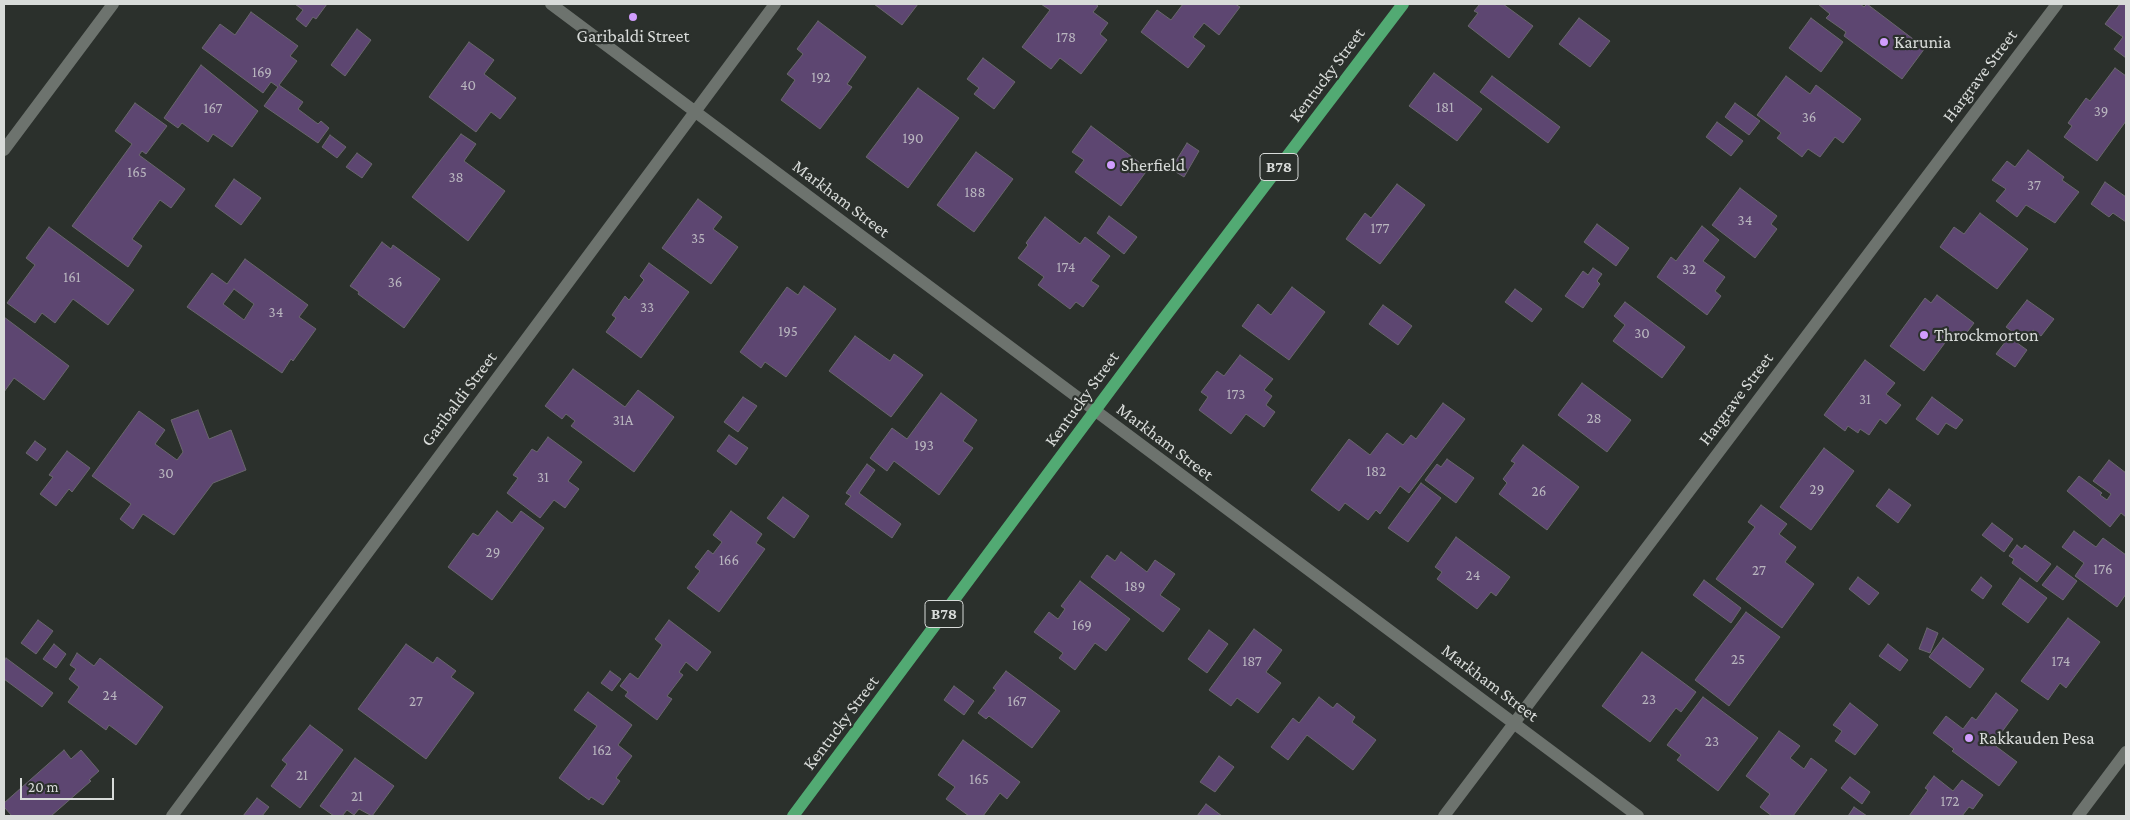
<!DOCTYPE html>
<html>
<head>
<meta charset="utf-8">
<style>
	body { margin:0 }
	#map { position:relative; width:2130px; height:820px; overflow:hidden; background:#2b302c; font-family:"Crimson Pro",serif }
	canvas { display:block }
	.frame { position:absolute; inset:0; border:5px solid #d8dbd9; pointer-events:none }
	.scale { position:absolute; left:20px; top:778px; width:94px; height:22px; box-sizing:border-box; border:2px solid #d8dbd9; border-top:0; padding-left:6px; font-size:15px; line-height:18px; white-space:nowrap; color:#d8dbd9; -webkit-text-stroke:4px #2b302c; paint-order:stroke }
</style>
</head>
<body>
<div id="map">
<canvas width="2130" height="820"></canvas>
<div class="frame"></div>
<div class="scale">20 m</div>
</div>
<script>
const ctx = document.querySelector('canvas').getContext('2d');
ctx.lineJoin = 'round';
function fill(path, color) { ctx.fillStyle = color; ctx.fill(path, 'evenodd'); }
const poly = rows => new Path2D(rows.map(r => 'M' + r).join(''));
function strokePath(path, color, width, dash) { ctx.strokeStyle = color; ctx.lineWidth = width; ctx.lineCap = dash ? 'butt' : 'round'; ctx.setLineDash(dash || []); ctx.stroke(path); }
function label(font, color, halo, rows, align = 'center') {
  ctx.font = font + ' "Crimson Pro",serif'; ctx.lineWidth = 4.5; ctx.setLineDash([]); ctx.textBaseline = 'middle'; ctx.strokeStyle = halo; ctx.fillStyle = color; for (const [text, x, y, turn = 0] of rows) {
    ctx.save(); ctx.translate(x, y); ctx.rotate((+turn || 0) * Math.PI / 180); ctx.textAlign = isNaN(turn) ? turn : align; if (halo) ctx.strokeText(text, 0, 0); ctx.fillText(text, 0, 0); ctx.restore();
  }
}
const building = poly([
	[295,4,327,4,316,19,313,17,306,27,296,19,303,10,295,4],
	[874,4,918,4,902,25,874,4],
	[1041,4,1095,4,1098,6,1093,12,1108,23,1100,34,1107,40,1081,74,1060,58,1051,69,1022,47,1050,10,1041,4],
	[1183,4,1235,4,1240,7,1219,35,1204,23,1193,37,1205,46,1188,68,1141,32,1157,10,1171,20,1183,4],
	[1480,4,1503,4,1533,26,1509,58,1468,26,1478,13,1474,11,1480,4],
	[1818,4,1860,4,1864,7,1867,4,1925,48,1902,79,1844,36,1846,32,1826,18,1830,14,1818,4],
	[2120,4,2126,4,2126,58,2114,49,2123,37,2105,24,2120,4],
	[251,12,298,46,290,56,297,61,279,85,303,102,298,109,318,124,321,121,329,128,318,143,264,106,278,87,271,82,263,93,202,48,220,24,235,35,251,12],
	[1579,18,1610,41,1590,67,1559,44,1579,18],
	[1811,18,1843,42,1821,72,1789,48,1811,18],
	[818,21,866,57,847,84,852,87,820,129,781,100,795,80,787,74,803,54,797,49,818,21],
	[357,29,371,40,345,76,331,65,357,29],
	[469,42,494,60,484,74,516,98,500,119,491,112,476,132,429,97,469,42],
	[983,58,1015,82,994,109,974,94,979,88,967,79,983,58],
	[201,65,258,111,232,147,213,134,208,142,182,123,178,128,164,118,201,65],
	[2115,68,2126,76,2126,121,2097,161,2064,137,2072,126,2068,123,2086,98,2090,101,2115,68],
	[1434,73,1482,109,1457,141,1409,106,1434,73],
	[1492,76,1560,127,1548,143,1480,92,1492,76],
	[1786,76,1810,94,1816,85,1861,119,1843,143,1835,137,1820,157,1808,149,1802,157,1777,138,1781,133,1757,115,1786,76],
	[918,88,959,118,908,188,866,157,918,88],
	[135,103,167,126,146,154,142,151,139,155,185,189,171,208,160,200,132,239,142,246,128,267,72,226,132,144,115,131,135,103],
	[1735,103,1760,121,1749,135,1725,117,1735,103],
	[1717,122,1743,141,1731,156,1706,137,1717,122],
	[1091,126,1148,169,1121,206,1075,172,1084,160,1072,152,1091,126],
	[461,134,476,144,464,161,505,191,468,241,412,197,461,134],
	[330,135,346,147,337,158,322,147,330,135],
	[1187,143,1199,151,1184,177,1171,169,1187,143],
	[2028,150,2064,177,2062,180,2079,192,2055,223,2026,205,2017,217,1996,201,2006,189,1992,180,2007,161,2015,167,2028,150],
	[976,152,1013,179,974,232,937,205,976,152],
	[357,153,372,164,362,178,346,167,357,153],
	[234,179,261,198,241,225,215,206,234,179],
	[2105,182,2126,197,2126,222,2113,213,2109,217,2091,204,2105,182],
	[1397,184,1425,205,1380,264,1346,239,1365,213,1371,218,1397,184],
	[1740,188,1777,216,1771,224,1777,229,1755,258,1712,225,1740,188],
	[698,199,722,217,713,229,738,247,711,284,662,248,698,199],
	[1980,213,2028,249,1997,289,1940,247,1954,227,1964,234,1980,213],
	[1109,216,1137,237,1124,254,1097,233,1109,216],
	[1045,217,1080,244,1085,237,1110,256,1091,281,1099,286,1083,307,1076,302,1070,309,1038,285,1044,277,1018,258,1028,245,1026,243,1045,217],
	[1597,224,1629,248,1616,266,1584,242,1597,224],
	[1702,226,1719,240,1703,261,1725,277,1715,291,1721,296,1707,315,1657,277,1671,257,1676,261,1702,226],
	[49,227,134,290,108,325,73,299,55,323,42,313,35,323,7,303,35,265,26,258,49,227],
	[382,242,391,249,393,245,440,279,404,328,358,294,359,292,350,286,382,242],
	[245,259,308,305,299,317,316,329,293,361,291,359,282,373,187,307,212,273,227,284,245,259],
	[234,289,254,304,244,320,223,304,234,289],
	[649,263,689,292,641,358,606,332,616,318,612,315,625,296,629,300,644,280,640,276,649,263],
	[1593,268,1602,274,1597,281,1600,284,1583,308,1565,296,1583,271,1588,275,1593,268],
	[804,286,836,309,786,377,765,362,761,368,740,352,787,287,798,295,804,286],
	[1292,287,1325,312,1289,360,1242,326,1258,304,1271,315,1292,287],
	[1515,289,1542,309,1532,322,1505,302,1515,289],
	[1937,295,1974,323,1962,339,1953,332,1924,371,1890,346,1925,298,1931,303,1937,295],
	[2027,300,2054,319,2041,336,2033,330,2025,341,2006,327,2027,300],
	[1625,302,1685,347,1662,378,1613,341,1625,325,1614,316,1625,302],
	[1383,305,1412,326,1398,345,1369,324,1383,305],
	[4,317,69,366,44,400,14,378,4,392,4,317],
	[855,336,890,361,894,354,923,375,891,417,829,371,855,336],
	[2009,337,2027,350,2015,367,1996,354,2009,337],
	[1240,355,1273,379,1264,390,1272,396,1266,405,1275,412,1264,427,1246,414,1231,434,1199,410,1208,397,1201,392,1217,371,1224,376,1240,355],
	[1865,360,1895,383,1886,394,1901,405,1886,424,1880,419,1869,435,1860,429,1858,433,1848,426,1845,431,1824,415,1865,360],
	[573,369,625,407,638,390,674,417,634,472,571,426,575,421,566,414,562,419,545,406,573,369],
	[1582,383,1631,420,1607,452,1558,415,1582,383],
	[941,393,977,420,963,441,973,448,939,495,894,461,887,471,870,458,892,428,907,439,941,393],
	[743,397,757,406,738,432,724,422,743,397],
	[1932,397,1963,420,1956,429,1946,423,1938,435,1916,419,1932,397],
	[1443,403,1465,419,1409,493,1400,486,1380,514,1376,510,1368,520,1345,503,1339,511,1311,490,1349,439,1370,455,1387,433,1403,445,1411,435,1416,439,1443,403],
	[198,410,209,439,231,430,246,470,213,483,174,535,143,514,133,529,120,519,131,504,92,476,139,411,165,430,155,444,177,460,183,452,171,420,198,410],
	[729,435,748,448,736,465,717,451,729,435],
	[548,437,582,462,568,481,579,489,565,508,554,500,540,518,507,493,518,478,513,475,532,449,537,452,548,437],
	[35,441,46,449,37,461,26,453,35,441],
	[1523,445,1579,487,1547,530,1499,494,1507,483,1503,479,1515,463,1511,461,1523,445],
	[1824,448,1854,471,1811,530,1780,507,1824,448],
	[67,451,90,468,72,492,69,489,56,506,40,494,53,477,49,475,67,451],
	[1447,459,1474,478,1456,503,1425,480,1437,464,1441,467,1447,459],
	[2109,460,2126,473,2126,517,2121,513,2110,527,2067,491,2079,476,2102,493,2100,495,2107,500,2111,494,2093,481,2109,460],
	[867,464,875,470,859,493,901,524,892,538,845,504,851,496,846,493,867,464],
	[1421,483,1441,498,1408,542,1388,528,1421,483],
	[1889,489,1911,505,1898,523,1876,506,1889,489],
	[783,497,809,516,794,538,767,518,783,497],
	[1761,505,1787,524,1779,534,1796,547,1785,562,1814,584,1782,628,1716,579,1755,527,1748,522,1761,505],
	[497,511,512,523,521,511,544,528,492,600,448,567,473,533,478,536,497,511],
	[731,511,762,534,756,543,765,549,719,612,687,588,700,571,695,567,708,550,713,554,722,542,713,535,731,511],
	[1992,523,2013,539,2004,552,1982,535,1992,523],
	[2074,531,2096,547,2103,538,2126,555,2126,594,2117,607,2075,576,2084,563,2062,547,2074,531],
	[1456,537,1510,577,1496,596,1491,592,1477,609,1437,579,1442,572,1435,567,1456,537],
	[2017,545,2022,549,2025,545,2051,564,2037,582,2012,563,2014,559,2009,556,2017,545],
	[1121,552,1147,572,1155,560,1175,574,1160,595,1180,609,1163,632,1091,577,1107,555,1115,561,1121,552],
	[2057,566,2077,581,2063,600,2042,585,2057,566],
	[1858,577,1879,593,1869,605,1849,589,1858,577],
	[1981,577,1992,586,1983,599,1971,590,1981,577],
	[2020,578,2047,598,2028,623,2002,604,2020,578],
	[1704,580,1741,608,1731,623,1693,595,1704,580],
	[1080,581,1130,619,1106,651,1095,643,1075,670,1059,658,1063,653,1034,632,1049,612,1058,619,1065,609,1061,606,1080,581],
	[1746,612,1780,637,1729,706,1695,680,1746,612],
	[2068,618,2100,642,2066,688,2060,683,2048,700,2021,681,2068,618],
	[38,620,53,631,36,654,21,643,38,620],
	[669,620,711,652,697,671,686,662,679,672,683,675,667,696,672,699,657,720,625,696,628,692,620,686,630,673,638,679,662,645,655,639,669,620],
	[1927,628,1938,633,1930,653,1919,649,1927,628],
	[1254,629,1282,650,1266,672,1281,683,1258,713,1237,698,1231,706,1209,690,1254,629],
	[1209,630,1228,644,1207,673,1188,659,1209,630],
	[1943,638,1984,669,1970,688,1929,657,1943,638],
	[54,644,66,654,56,668,43,659,54,644],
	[406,644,433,663,437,657,456,671,451,677,474,693,426,759,358,709,406,644],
	[1888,644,1908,660,1900,671,1879,656,1888,644],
	[1642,652,1696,692,1681,712,1676,708,1650,742,1602,706,1642,652],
	[77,653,94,666,100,658,163,707,136,745,109,725,106,730,68,702,79,687,69,679,76,669,70,665,77,653],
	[6,658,53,693,42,707,4,679,4,662,6,658],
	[610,671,621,679,612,691,601,683,610,671],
	[1006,671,1060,711,1032,748,989,716,986,719,978,713,996,690,993,688,1006,671],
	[954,686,974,701,964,715,944,700,954,686],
	[588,692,632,725,618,745,632,756,616,778,620,781,603,805,591,797,589,800,559,778,597,726,574,710,588,692],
	[1996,693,2018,710,1993,744,2017,762,1999,786,1952,751,1954,749,1933,733,1946,716,1963,729,1972,717,1976,720,1996,693],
	[1319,697,1333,708,1337,703,1355,717,1352,722,1376,740,1353,770,1307,735,1288,760,1271,747,1293,718,1299,723,1319,697],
	[1703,697,1758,738,1718,791,1677,760,1681,755,1667,745,1703,697],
	[1850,703,1878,725,1855,755,1835,741,1842,731,1833,725,1850,703],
	[310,725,343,750,300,808,271,786,287,764,282,760,310,725],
	[1779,731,1800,746,1790,758,1804,769,1811,758,1827,770,1793,816,1772,816,1760,807,1770,794,1746,776,1779,731],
	[963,740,1020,782,1007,799,1000,793,983,816,969,816,946,799,955,787,938,775,963,740],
	[64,750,71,759,81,750,99,771,89,780,91,781,51,816,12,816,4,807,4,803,64,750],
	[1219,756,1234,767,1215,792,1200,782,1219,756],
	[355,758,394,786,372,816,359,809,354,815,347,810,342,816,334,816,320,806,355,758],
	[1934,776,1953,791,1962,780,1983,795,1973,809,1969,807,1962,816,1909,816,1928,790,1925,788,1934,776],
	[1850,777,1870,792,1862,804,1841,788,1850,777],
	[257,798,269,807,262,816,243,816,257,798],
	[1206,804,1222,816,1197,816,1206,804],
	[1854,807,1867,816,1848,816,1854,807]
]);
const minor = poly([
	[551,4,1638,816],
	[4,150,113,4],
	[172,816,775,4],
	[1444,816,2057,4],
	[2078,816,2126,752]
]);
const major = poly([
	[793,816,1155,330,1403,4]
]);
const markers = [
	[633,17,5,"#d19dfe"],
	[1884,42,5,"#d19dfe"],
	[1111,165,5,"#d19dfe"],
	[1924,335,5,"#d19dfe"],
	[1969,738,5,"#d19dfe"]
];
const numberNames = [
	["178",1066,37],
	["169",262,72],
	["192",821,77],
	["40",468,85],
	["181",1445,107],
	["167",213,108],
	["39",2101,111],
	["36",1809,117],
	["190",913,138],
	["165",137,172],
	["38",456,177],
	["37",2034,185],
	["188",975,192],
	["34",1745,220],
	["177",1380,228],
	["35",698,238],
	["174",1066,267],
	["32",1689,269],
	["161",72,277],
	["36",395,282],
	["33",647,307],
	["34",276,312],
	["195",788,331],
	["30",1642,333],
	["173",1236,394],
	["31",1865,399],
	["28",1594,418],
	["31A",623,420],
	["193",924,445],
	["182",1376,471],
	["30",166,473],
	["31",543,477],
	["29",1817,489],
	["26",1539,491],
	["29",493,552],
	["166",729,560],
	["176",2103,569],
	["27",1759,570],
	["24",1473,575],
	["189",1135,586],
	["169",1082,625],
	["25",1738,659],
	["187",1252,661],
	["174",2061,661],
	["24",110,695],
	["23",1649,699],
	["27",416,701],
	["167",1017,701],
	["23",1712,741],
	["162",602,750],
	["21",302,775],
	["165",979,779],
	["21",357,796],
	["172",1950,801]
];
const shields = [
	[1279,167,38],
	[944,614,38]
];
const shieldNames = [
	["B78",1279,167],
	["B78",944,614]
];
const poiNames = [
	["Garibaldi Street",633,36,"center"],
	["Karunia",1894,42],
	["Sherfield",1121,165],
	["Throckmorton",1934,335],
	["Rakkauden Pesa",1979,738]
];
const streetNames = [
	["Kentucky Street",1327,75,-53],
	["Hargrave Street",1980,76,-53],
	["Markham Street",841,199,37],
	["Garibaldi Street",459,399,-53],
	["Kentucky Street",1082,399,-54],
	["Hargrave Street",1736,399,-53],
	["Markham Street",1165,442,37],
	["Markham Street",1490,683,37],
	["Kentucky Street",841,723,-53]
];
fill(building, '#5d4671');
strokePath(building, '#69676c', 1);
strokePath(minor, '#6d736e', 12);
strokePath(major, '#52aa73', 12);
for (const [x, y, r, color] of markers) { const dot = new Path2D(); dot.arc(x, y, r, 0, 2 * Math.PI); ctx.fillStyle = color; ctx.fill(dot); strokePath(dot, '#2b302c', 2); }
label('15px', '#b9b6bf', null, numberNames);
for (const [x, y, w] of shields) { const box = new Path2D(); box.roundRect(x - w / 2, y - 13.5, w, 27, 4); ctx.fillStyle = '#2b302c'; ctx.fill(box); strokePath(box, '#d8dbd9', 1); }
label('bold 16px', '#d8dbd9', null, shieldNames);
label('18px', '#d8dbd9', '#2b302c', poiNames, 'left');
label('18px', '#d8dbd9', '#2b302c', streetNames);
</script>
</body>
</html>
